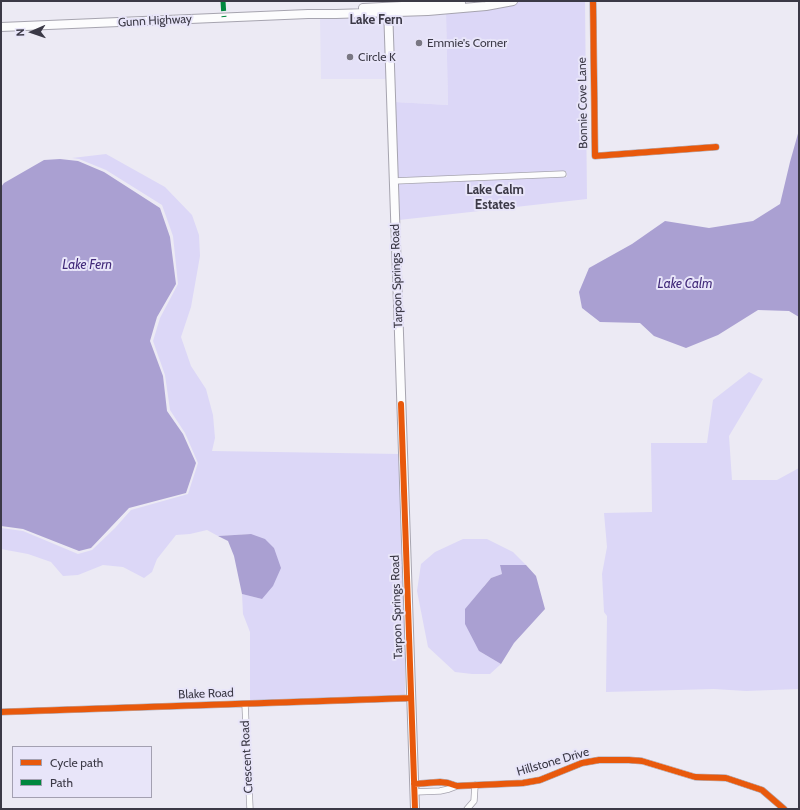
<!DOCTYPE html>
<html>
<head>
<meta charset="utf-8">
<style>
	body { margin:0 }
	#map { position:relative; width:800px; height:810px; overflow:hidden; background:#eceaf4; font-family:Cabin,sans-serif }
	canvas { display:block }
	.frame { position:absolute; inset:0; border:2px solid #3b3946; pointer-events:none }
	.legend { position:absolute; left:12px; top:746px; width:140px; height:52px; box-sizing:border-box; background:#e8e5f9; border:1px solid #a3a0b1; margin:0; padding:5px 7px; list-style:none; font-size:12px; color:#3b3946 }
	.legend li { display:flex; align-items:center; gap:8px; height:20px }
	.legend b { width:20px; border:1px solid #a3a0b1 }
	.north { position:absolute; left:12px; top:12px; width:40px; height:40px; -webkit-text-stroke:3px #e8e5f9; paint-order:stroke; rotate:268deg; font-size:11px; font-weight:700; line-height:16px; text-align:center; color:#3b3946 }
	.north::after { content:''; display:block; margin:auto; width:14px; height:18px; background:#3b3946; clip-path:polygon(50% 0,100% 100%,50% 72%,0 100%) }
</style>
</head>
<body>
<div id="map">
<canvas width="800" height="810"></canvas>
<div class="frame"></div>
<ul class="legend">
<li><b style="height:5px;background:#e8590c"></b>Cycle path</li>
<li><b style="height:5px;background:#00873e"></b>Path</li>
</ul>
<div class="north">N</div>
</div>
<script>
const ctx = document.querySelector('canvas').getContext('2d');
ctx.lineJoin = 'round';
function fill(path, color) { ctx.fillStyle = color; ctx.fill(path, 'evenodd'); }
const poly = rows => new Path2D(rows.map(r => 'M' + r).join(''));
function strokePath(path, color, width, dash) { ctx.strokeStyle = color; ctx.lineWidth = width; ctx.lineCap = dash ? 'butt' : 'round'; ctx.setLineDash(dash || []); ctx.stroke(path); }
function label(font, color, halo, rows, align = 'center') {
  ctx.font = font + ' Cabin,sans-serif'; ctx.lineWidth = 4; ctx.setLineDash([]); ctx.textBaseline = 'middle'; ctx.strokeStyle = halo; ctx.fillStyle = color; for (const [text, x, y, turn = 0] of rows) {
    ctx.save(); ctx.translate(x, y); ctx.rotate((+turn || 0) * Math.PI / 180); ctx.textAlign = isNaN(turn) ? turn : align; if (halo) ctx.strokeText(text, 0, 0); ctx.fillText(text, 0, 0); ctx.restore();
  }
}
const built = poly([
	[446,13,448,105,395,102,392,15],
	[385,16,387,79,321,79,320,17]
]);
const green = poly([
	[521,1,585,1,587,199,399,220,398,184,567,177,566,171,397,178,395,102,448,105,446,13,512,4],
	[106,154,165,187,192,215,199,235,200,256,191,307,181,337,191,366,206,389,213,415,215,438,212,451,400,454,405,602,405,695,250,700,250,632,243,614,242,594,262,599,251,534,218,536,207,530,190,534,176,535,157,559,152,572,144,578,123,567,103,565,78,575,63,576,51,562,28,554,1,549,1,528,23,531,78,554,92,550,115,528,131,510,188,494,198,463,185,433,170,410,165,375,153,341,160,318,178,284,173,236,162,205,106,170,79,159,72,158],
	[749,372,763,379,729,436,732,480,777,480,799,468,799,689,746,691,714,689,606,692,607,616,604,612,602,574,607,547,604,513,652,512,651,443,707,443,713,400],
	[463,539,487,539,513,552,526,565,500,565,502,574,491,578,484,586,479,651,501,664,490,674,472,674,455,672,428,647,417,591,421,564,435,552]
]);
const water = poly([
	[799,130,799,317,789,311,758,310,718,335,686,348,654,336,640,323,600,322,582,308,579,292,589,268,632,244,665,221,709,228,753,221,780,204,790,162],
	[60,159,78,161,104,172,160,208,170,237,176,284,157,317,150,341,163,376,167,411,183,434,196,463,186,493,129,508,91,548,79,551,23,529,1,526,1,187,4,183,44,160],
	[251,534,265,539,274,548,281,568,273,586,262,599,242,594,234,556,228,541,218,536],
	[500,565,526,565,536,576,545,609,514,643,501,664,479,651,465,624,465,609,491,578,502,574]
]);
const street = poly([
	[593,1,595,156,716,147],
	[394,181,563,174],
	[245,704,250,809],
	[1,712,411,698],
	[414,784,440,782,448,783,457,786,523,783,540,780,582,763,599,760,629,760,642,761,695,777,726,778,762,790,784,809],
	[414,792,440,791,449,789,457,786],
	[467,809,474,801,475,785]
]);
const secondary = poly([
	[388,7,415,809],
	[363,8,461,3],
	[1,27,308,14,336,14,428,11,486,6,513,1]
]);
const quiet = poly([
	[223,1,224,17]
]);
const cycleway = poly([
	[593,1,595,156,716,147],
	[401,404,415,809],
	[1,712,411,698],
	[414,784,440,782,448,783,457,786,523,783,540,780,582,763,599,760,629,760,642,761,695,777,726,778,762,790,784,809]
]);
const markers = [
	[419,43,4,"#797783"],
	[350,57,4,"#797783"]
];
const streetNames = [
	["Gunn Highway",155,21,-3],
	["Bonnie Cove Lane",583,103,-91],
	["Tarpon Springs Road",397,276,-92],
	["Tarpon Springs Road",397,607,-92],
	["Blake Road",206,694,-2],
	["Crescent Road",247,757,-93],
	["Hillstone Drive",553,762,-16]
];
const poiNames = [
	["Emmie's Corner",427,43],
	["Circle K",358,57]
];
const neighbourhoodNames = [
	["Lake Fern",376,20],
	["Lake Calm",495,190],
	["Estates",495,205]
];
const waterNames = [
	["Lake Fern",87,265],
	["Lake Calm",685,284]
];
fill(built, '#e4e1f7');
fill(green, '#dcd7f7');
fill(water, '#aaa0d2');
strokePath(street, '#a6a4af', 7);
strokePath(secondary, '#a6a4af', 10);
strokePath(street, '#fcfcfd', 5.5);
strokePath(secondary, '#fcfcfd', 8);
strokePath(quiet, '#00873e', 5, [10, 5]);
strokePath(cycleway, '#e8590c', 6);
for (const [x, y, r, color] of markers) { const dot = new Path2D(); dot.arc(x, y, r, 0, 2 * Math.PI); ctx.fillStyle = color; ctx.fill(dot); strokePath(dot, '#e8e5f9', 1.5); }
label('12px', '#3b3946', '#e8e5f9', streetNames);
label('12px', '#3b3946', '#e8e5f9', poiNames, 'left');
label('bold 13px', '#3b3946', '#e8e5f9', neighbourhoodNames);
label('italic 13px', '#412979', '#e8e5f9', waterNames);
</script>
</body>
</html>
